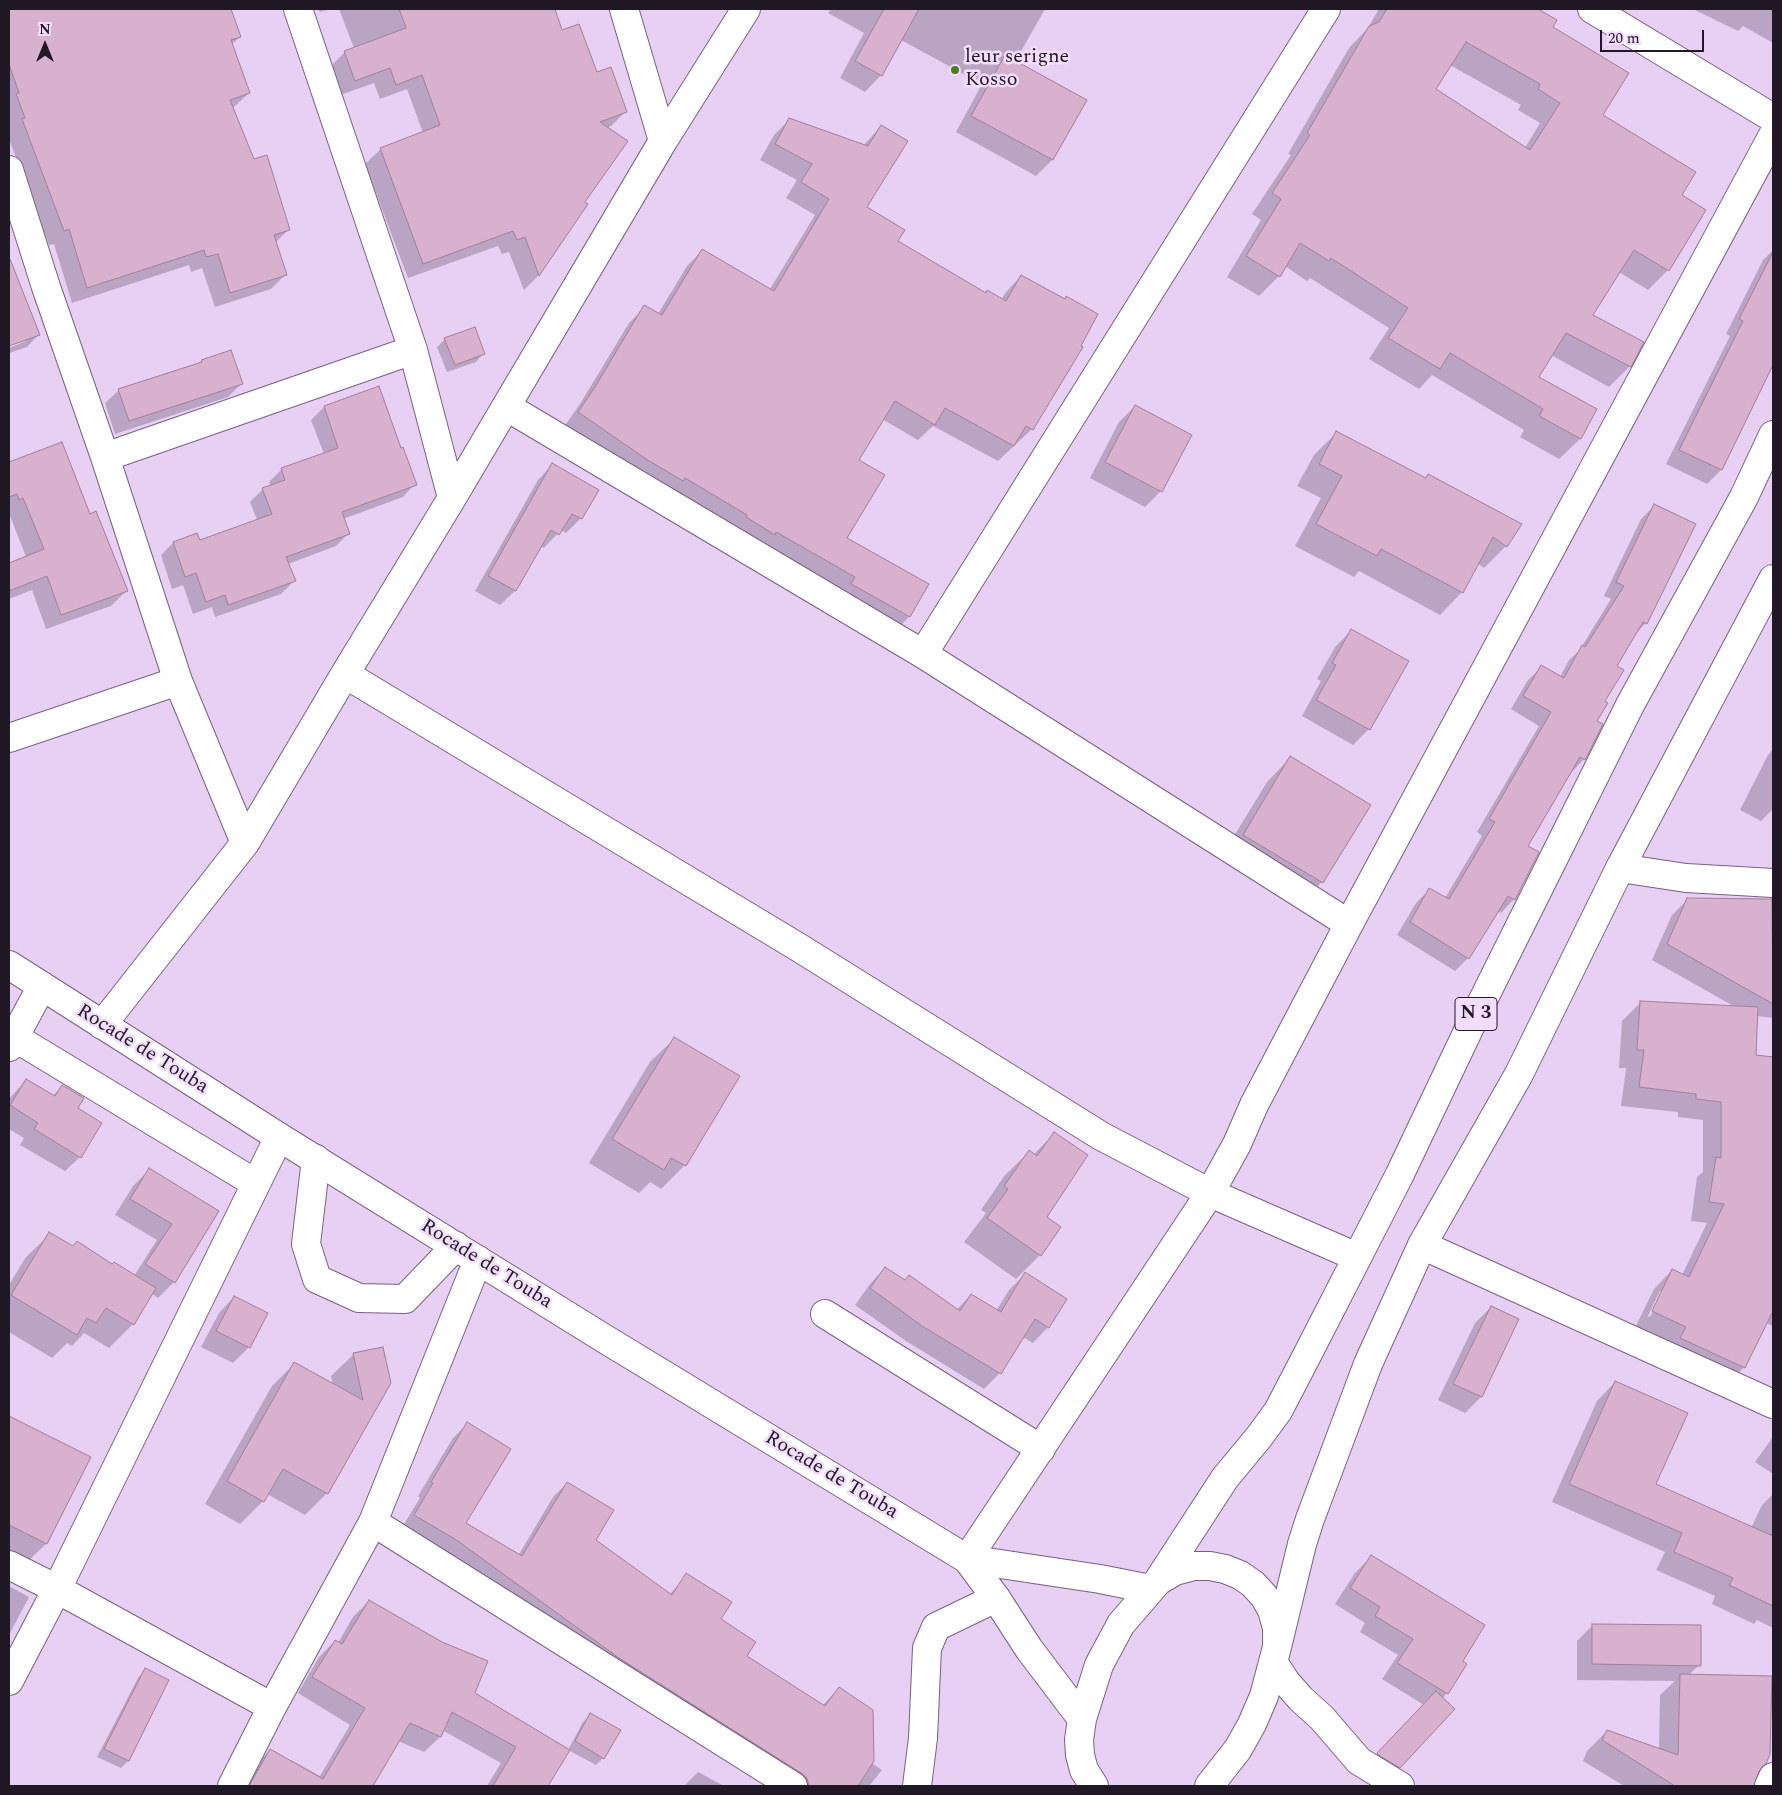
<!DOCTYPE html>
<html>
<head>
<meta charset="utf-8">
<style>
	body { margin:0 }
	#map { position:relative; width:1782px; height:1795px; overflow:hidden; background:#e8cff4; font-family:Spectral,serif }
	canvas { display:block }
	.frame { position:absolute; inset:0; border:10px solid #211825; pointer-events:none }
	.north { position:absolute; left:20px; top:20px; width:50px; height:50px; -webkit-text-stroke:4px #f2defc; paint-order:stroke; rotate:0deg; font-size:14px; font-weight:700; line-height:20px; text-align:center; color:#211825 }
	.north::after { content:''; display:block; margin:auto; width:18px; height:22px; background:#211825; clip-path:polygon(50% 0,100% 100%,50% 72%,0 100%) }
	.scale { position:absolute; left:1600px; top:30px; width:104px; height:22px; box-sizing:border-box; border:2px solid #211825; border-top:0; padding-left:6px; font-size:15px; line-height:18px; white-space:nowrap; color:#211825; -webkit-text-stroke:4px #f2defc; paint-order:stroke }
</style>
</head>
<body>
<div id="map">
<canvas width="1782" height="1795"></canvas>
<div class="frame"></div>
<div class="north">N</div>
<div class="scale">20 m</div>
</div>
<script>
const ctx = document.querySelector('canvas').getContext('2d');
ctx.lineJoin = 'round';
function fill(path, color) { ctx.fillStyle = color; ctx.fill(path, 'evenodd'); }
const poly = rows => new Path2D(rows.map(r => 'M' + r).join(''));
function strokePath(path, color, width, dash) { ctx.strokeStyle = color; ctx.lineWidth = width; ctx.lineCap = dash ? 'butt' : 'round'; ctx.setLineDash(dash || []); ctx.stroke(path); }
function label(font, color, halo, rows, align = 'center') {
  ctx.font = font + ' Spectral,serif'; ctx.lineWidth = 5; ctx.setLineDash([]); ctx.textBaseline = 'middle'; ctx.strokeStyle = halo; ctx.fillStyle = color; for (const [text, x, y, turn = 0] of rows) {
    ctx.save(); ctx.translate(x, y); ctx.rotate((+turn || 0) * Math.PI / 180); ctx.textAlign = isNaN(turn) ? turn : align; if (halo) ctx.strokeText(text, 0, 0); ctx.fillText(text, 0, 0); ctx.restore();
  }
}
const shadow = poly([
	[9,9,118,9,120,12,130,9,230,9,240,37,231,45,249,93,232,109,253,160,289,229,275,243,286,274,271,289,215,307,202,268,191,272,189,265,72,303,54,244,49,245,9,139],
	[318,9,331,9,320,12],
	[339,9,461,9,473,42,562,32,626,111,611,126,607,128,583,202,586,204,538,276,524,290,509,252,502,254,498,246,408,278,365,164,381,149,423,133,407,89,380,99,374,83,340,95,330,67,345,52,354,48],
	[831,9,1045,9,1015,62,1052,160,1036,176,956,132,982,84,901,40,881,75,865,92,840,78,864,33,828,13],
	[1379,9,1535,9,1555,20,1551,27,1601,116,1680,196,1668,270,1648,290,1619,272,1591,316,1642,343,1630,366,1609,387,1551,355,1538,377,1596,410,1580,439,1559,459,1520,437,1524,430,1432,375,1419,389,1369,359,1389,328,1310,278,1307,281,1285,266,1279,276,1259,296,1227,277,1261,220,1252,214,1291,155,1288,154,1349,48,1367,29],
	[1450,65,1521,105,1518,110,1540,123,1525,148,1434,90],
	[1693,9,1773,9,1773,43,1743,26,1738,31],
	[790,119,863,146,881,126,866,208,897,241,985,294,1001,300,1006,292,1021,276,1064,300,1066,298,1032,429,998,461,933,426,918,440,882,419,857,460,845,539,909,617,894,632,563,428,580,404,629,323,645,307,658,314,687,266,703,250,770,289,815,215,786,198,797,180,760,160,774,135],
	[1773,250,1773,362,1721,470,1707,484,1666,464,1730,336,1726,334,1763,260],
	[12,265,39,334,27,347,9,353,9,348,26,341,26,339,9,345,9,266],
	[445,339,483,354,476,362,447,372,437,347],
	[202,361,242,383,228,397,115,434,105,403,119,390,198,365],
	[378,388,400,450,415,484,403,497,343,519,348,534,336,546,288,564,294,581,281,594,215,617,212,607,193,614,183,585,172,589,161,555,173,543,199,541,257,520,250,502,263,489,271,486,269,482,282,469,324,454,311,420,324,407],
	[1135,406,1161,491,1145,507,1090,478,1119,422],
	[1336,433,1425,479,1428,475,1506,546,1484,568,1477,563,1462,592,1440,615,1359,571,1354,577,1295,546,1321,498,1297,486,1314,455],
	[61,444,89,515,126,591,111,606,46,629,32,590,9,599,9,564,26,557,9,513,9,464],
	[552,465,597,490,581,518,566,533,561,530,544,548,540,546,515,591,500,605,475,591,538,480],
	[1654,506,1646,623,1633,636,1616,667,1596,721,1584,759,1571,773,1526,846,1514,899,1501,913,1498,911,1468,958,1455,971,1397,935,1416,903,1429,890,1445,898,1482,836,1477,832,1539,726,1511,709,1528,680,1542,667,1560,677,1569,660,1579,651,1611,599,1604,596,1641,519],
	[1351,631,1369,729,1353,745,1302,716,1321,681,1317,679,1335,647],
	[1773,749,1773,809,1761,821,1740,810,1768,755],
	[1290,758,1322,882,1298,906,1220,859,1267,782],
	[1688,899,1773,912,1773,1018,1757,1016,1755,1056,1773,1058,1773,1326,1766,1323,1744,1367,1726,1386,1634,1330,1654,1289,1672,1270,1682,1275,1707,1223,1691,1221,1697,1177,1703,1172,1703,1120,1678,1117,1678,1112,1621,1106,1626,1068,1619,1068,1622,1021,1640,1003,1737,1008,1652,960,1672,915],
	[1660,1291,1663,1291,1650,1317,1648,1316],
	[674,1039,685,1165,661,1189,650,1182,639,1193,589,1163,650,1062],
	[26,1080,53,1096,62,1086,77,1109,80,1157,65,1171,20,1145,24,1138,9,1129,9,1099],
	[1055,1133,1040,1255,1016,1279,964,1242,986,1213,981,1210,1005,1175,1029,1152,1033,1155],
	[149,1170,217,1211,174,1282,158,1298,151,1293,133,1324,109,1348,84,1333,72,1346,67,1343,52,1358,9,1332,9,1285,26,1257,50,1234,72,1247,134,1276,157,1240,115,1215,133,1186],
	[885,1268,904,1281,956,1310,971,1295,996,1311,1009,1290,1025,1274,1048,1327,1033,1343,1023,1337,1000,1373,984,1389,906,1341,855,1305,870,1284],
	[234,1297,249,1347,233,1363,201,1347,219,1313],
	[1491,1307,1517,1319,1481,1397,1465,1413,1438,1400,1475,1323],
	[354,1354,389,1383,327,1493,305,1515,267,1494,263,1501,240,1524,205,1504,272,1386,295,1363,333,1385,331,1376],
	[1615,1382,1655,1485,1751,1528,1762,1505,1773,1494,1773,1628,1757,1620,1754,1624,1712,1604,1715,1596,1656,1570,1665,1552,1552,1502,1597,1401],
	[9,1418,90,1457,46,1544,26,1563,9,1555],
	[467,1424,465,1524,518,1556,553,1497,567,1483,594,1540,669,1595,687,1575,745,1657,822,1706,839,1688,872,1711,873,1764,882,1770,869,1786,787,1786,401,1529,420,1498,418,1496,453,1438],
	[1773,1437,1773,1474,1755,1462],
	[1371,1557,1461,1662,1465,1664,1399,1767,1383,1783,1363,1769,1424,1705,1382,1679,1398,1655,1360,1632,1365,1623,1335,1604,1355,1573],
	[9,1586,29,1597,9,1635],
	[369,1601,473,1694,568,1750,547,1786,487,1786,501,1763,442,1730,440,1737,424,1752,398,1741,371,1786,243,1786,254,1766,270,1750,289,1761,291,1760,320,1776,350,1725,298,1693,319,1657,335,1641,338,1643,353,1617],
	[1593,1625,1699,1665,1689,1675,1758,1770,1753,1780,1753,1786,1624,1786,1583,1761,1587,1751,1607,1731,1659,1749,1660,1695,1675,1681,1577,1680,1577,1641],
	[145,1670,167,1680,128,1761,121,1768,97,1757,138,1678],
	[590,1715,603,1758,596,1765,568,1750,583,1722],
	[698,1772,724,1786,684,1786]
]);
const building = poly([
	[9,9,231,9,241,37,231,40,250,93,230,100,254,159,267,155,290,230,274,235,287,275,230,293,218,254,206,257,204,250,87,288,69,229,64,231,22,119,25,118,16,94,19,93,9,64,9,9],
	[399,9,555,9,562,30,579,24,597,72,611,67,627,112,600,122,628,141,585,202,588,204,539,276,525,237,517,240,513,231,423,264,380,148,440,125,422,75,396,85,390,68,355,81,344,51,406,28,399,9],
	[884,9,919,9,882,76,855,61,884,9],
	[1387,9,1538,9,1557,20,1553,27,1629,73,1603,115,1696,172,1682,195,1706,210,1669,271,1634,250,1593,315,1644,342,1631,367,1566,333,1539,377,1597,409,1581,439,1539,416,1543,409,1450,353,1440,369,1388,338,1408,308,1331,258,1329,261,1300,243,1280,277,1246,256,1281,199,1272,193,1310,135,1307,133,1369,26,1379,22,1387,9],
	[1466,42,1540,84,1538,89,1560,103,1530,150,1436,89,1466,42],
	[1005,55,1087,100,1053,160,971,116,1005,55],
	[789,118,868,146,881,125,908,141,867,207,905,230,898,241,986,293,987,290,1006,301,1021,275,1065,299,1066,296,1098,314,1081,346,1083,347,1033,430,1026,426,1014,446,945,408,935,425,895,401,859,460,885,475,847,538,929,584,910,617,851,584,855,577,776,532,775,535,746,517,747,515,685,478,683,481,646,459,578,412,595,387,644,305,662,315,702,249,774,291,829,199,801,182,812,164,775,144,789,118],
	[1773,252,1773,365,1722,470,1679,450,1743,321,1739,319,1773,252],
	[9,259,10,259,40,335,9,346,9,259],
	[475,327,485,354,455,365,444,338,475,327],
	[231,350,243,384,129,421,118,389,202,362,201,360,231,350],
	[379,386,401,448,403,447,417,485,342,512,350,534,286,557,296,581,228,605,225,595,206,602,196,573,185,577,173,542,197,533,200,540,272,514,262,488,285,480,281,468,338,448,324,406,379,386],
	[1135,405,1192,435,1162,492,1105,462,1135,405],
	[1336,431,1426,478,1428,474,1522,524,1507,547,1493,537,1463,593,1381,549,1377,556,1316,524,1342,476,1319,464,1336,431],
	[62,442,90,514,96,511,128,591,61,615,47,576,9,591,9,563,44,549,23,498,19,500,17,494,9,497,9,462,62,442],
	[552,463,599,490,582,519,572,514,559,535,551,530,516,591,488,576,552,463],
	[1654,504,1696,524,1647,624,1643,622,1617,666,1624,670,1605,701,1608,703,1597,721,1603,724,1585,760,1580,757,1528,846,1539,852,1515,900,1508,896,1469,959,1410,922,1429,888,1449,899,1495,822,1489,819,1551,712,1523,696,1541,665,1564,678,1582,645,1585,647,1624,586,1616,582,1654,504],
	[1351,629,1409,661,1370,730,1316,700,1336,665,1332,663,1351,629],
	[1290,756,1371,805,1323,883,1243,835,1290,756],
	[1687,898,1772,899,1773,1004,1667,944,1687,898],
	[1640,1001,1758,1007,1756,1055,1773,1057,1773,1311,1745,1368,1680,1338,1686,1327,1652,1311,1672,1269,1689,1277,1724,1204,1709,1202,1716,1157,1721,1158,1721,1102,1696,1099,1696,1094,1639,1087,1644,1050,1637,1050,1640,1001],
	[674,1037,740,1076,686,1166,671,1158,664,1170,612,1139,674,1037],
	[26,1079,55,1096,62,1085,84,1098,78,1108,102,1123,81,1158,34,1129,38,1123,10,1105,26,1079],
	[1054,1132,1088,1155,1047,1217,1061,1227,1041,1256,987,1218,1008,1189,1004,1186,1029,1150,1037,1156,1054,1132],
	[149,1168,219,1211,175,1283,145,1264,172,1224,130,1199,149,1168],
	[49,1232,73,1246,77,1241,112,1264,114,1262,156,1288,134,1325,106,1308,96,1323,87,1318,77,1335,11,1295,49,1232],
	[885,1267,905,1280,909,1275,960,1311,971,1294,1001,1312,1025,1272,1067,1299,1049,1328,1035,1319,1001,1374,922,1326,870,1288,885,1267],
	[234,1296,268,1313,250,1348,216,1331,234,1296],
	[1491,1306,1519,1319,1482,1397,1453,1384,1491,1306],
	[383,1347,391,1383,328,1494,283,1469,264,1502,227,1481,294,1362,363,1400,353,1353,383,1347],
	[1615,1381,1688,1413,1656,1484,1773,1536,1773,1606,1729,1585,1733,1578,1674,1552,1682,1533,1569,1484,1615,1381],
	[9,1416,91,1457,47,1544,9,1525,9,1416],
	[467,1422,511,1449,466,1523,522,1556,567,1482,614,1510,596,1540,672,1595,686,1573,732,1602,721,1619,756,1642,747,1656,825,1706,839,1687,873,1710,874,1761,858,1786,809,1786,807,1778,801,1773,619,1658,455,1539,414,1515,433,1483,431,1482,467,1422],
	[1371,1555,1485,1625,1463,1661,1467,1664,1448,1694,1397,1663,1413,1639,1375,1616,1380,1607,1350,1588,1371,1555],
	[369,1600,442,1642,488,1661,475,1693,570,1750,548,1786,493,1786,516,1747,452,1712,441,1737,410,1723,373,1786,249,1786,270,1749,323,1779,365,1708,312,1677,335,1640,342,1644,369,1600],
	[1592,1624,1701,1625,1701,1666,1592,1664,1592,1624],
	[145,1668,169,1680,129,1761,104,1749,145,1668],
	[1680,1674,1772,1676,1770,1754,1766,1764,1759,1771,1754,1786,1675,1786,1602,1740,1607,1730,1678,1755,1680,1674],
	[1436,1691,1455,1709,1400,1768,1380,1756,1377,1753,1436,1691],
	[590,1713,621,1730,604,1759,575,1741,590,1713]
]);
const minor = poly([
	[298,9,413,350,452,498],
	[624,9,663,141],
	[1592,9,1773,118],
	[9,170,46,287,105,457,178,681,245,843],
	[507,407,923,654,1349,924],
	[105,457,413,350],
	[923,654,1326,9],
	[345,674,798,947,1101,1136,1210,1193,1357,1257],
	[9,738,178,681],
	[1620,868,1686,878,1773,883],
	[102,1025,245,843,345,674,452,498,663,141,746,9],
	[14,1037,255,1183],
	[9,1047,42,986],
	[316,1159,306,1244,317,1279,359,1298,405,1299,456,1246],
	[1422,1245,1773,1404],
	[825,1314,1041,1449],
	[373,1522,793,1786],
	[967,1559,1210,1193,1237,1144,1254,1105,1349,924,1773,135],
	[9,1565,57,1589,272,1707],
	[9,1681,57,1589,279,1137],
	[232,1786,272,1707,373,1522,478,1260],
	[917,1786,923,1738,927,1648,936,1627,996,1598],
	[1769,1786,1773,1777]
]);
const major = poly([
	[9,965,279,1137,605,1339,967,1559,1100,1579,1150,1589],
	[967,1559,996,1598,1029,1649,1082,1719],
	[1158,1581,1225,1478,1259,1437,1278,1411,1302,1365,1399,1176,1477,1012,1630,705,1744,497,1773,435],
	[1277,1647,1302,1544,1310,1519,1368,1364,1422,1245,1519,1074,1620,868,1773,579],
	[1273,1662,1286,1682,1301,1699,1322,1718,1359,1761,1400,1786],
	[1094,1786,1084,1770,1080,1755,1079,1740,1082,1719,1099,1665,1121,1624,1158,1581,1175,1571,1194,1566,1210,1566,1225,1569,1240,1575,1253,1584,1264,1596,1272,1610,1277,1628,1277,1647,1264,1696,1252,1724,1238,1749,1209,1786]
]);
const markers = [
	[955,70,5,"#48821e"]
];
const shields = [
	[1476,1014,42]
];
const shieldNames = [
	["N 3",1476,1014]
];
const poiNames = [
	["leur serigne",965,58],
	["Kosso",965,81]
];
const streetNames = [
	["Rocade de Touba",142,1050,32],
	["Rocade de Touba",486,1265,32],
	["Rocade de Touba",831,1476,31]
];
fill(shadow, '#0003');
fill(building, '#d7b1cd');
strokePath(building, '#a17e99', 1);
strokePath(minor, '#786182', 30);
strokePath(major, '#786182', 30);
strokePath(minor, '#fff', 28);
strokePath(major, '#fff', 28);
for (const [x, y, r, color] of markers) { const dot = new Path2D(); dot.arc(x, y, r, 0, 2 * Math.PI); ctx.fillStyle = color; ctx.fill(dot); strokePath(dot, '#f2defc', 2); }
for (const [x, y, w] of shields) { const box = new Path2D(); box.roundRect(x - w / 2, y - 16.5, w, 33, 4); ctx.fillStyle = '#f2defc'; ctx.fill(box); strokePath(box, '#211825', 1); }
label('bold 19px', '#211825', null, shieldNames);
label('20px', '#211825', '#f2defc', poiNames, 'left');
label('20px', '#211825', '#f2defc', streetNames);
</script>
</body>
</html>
